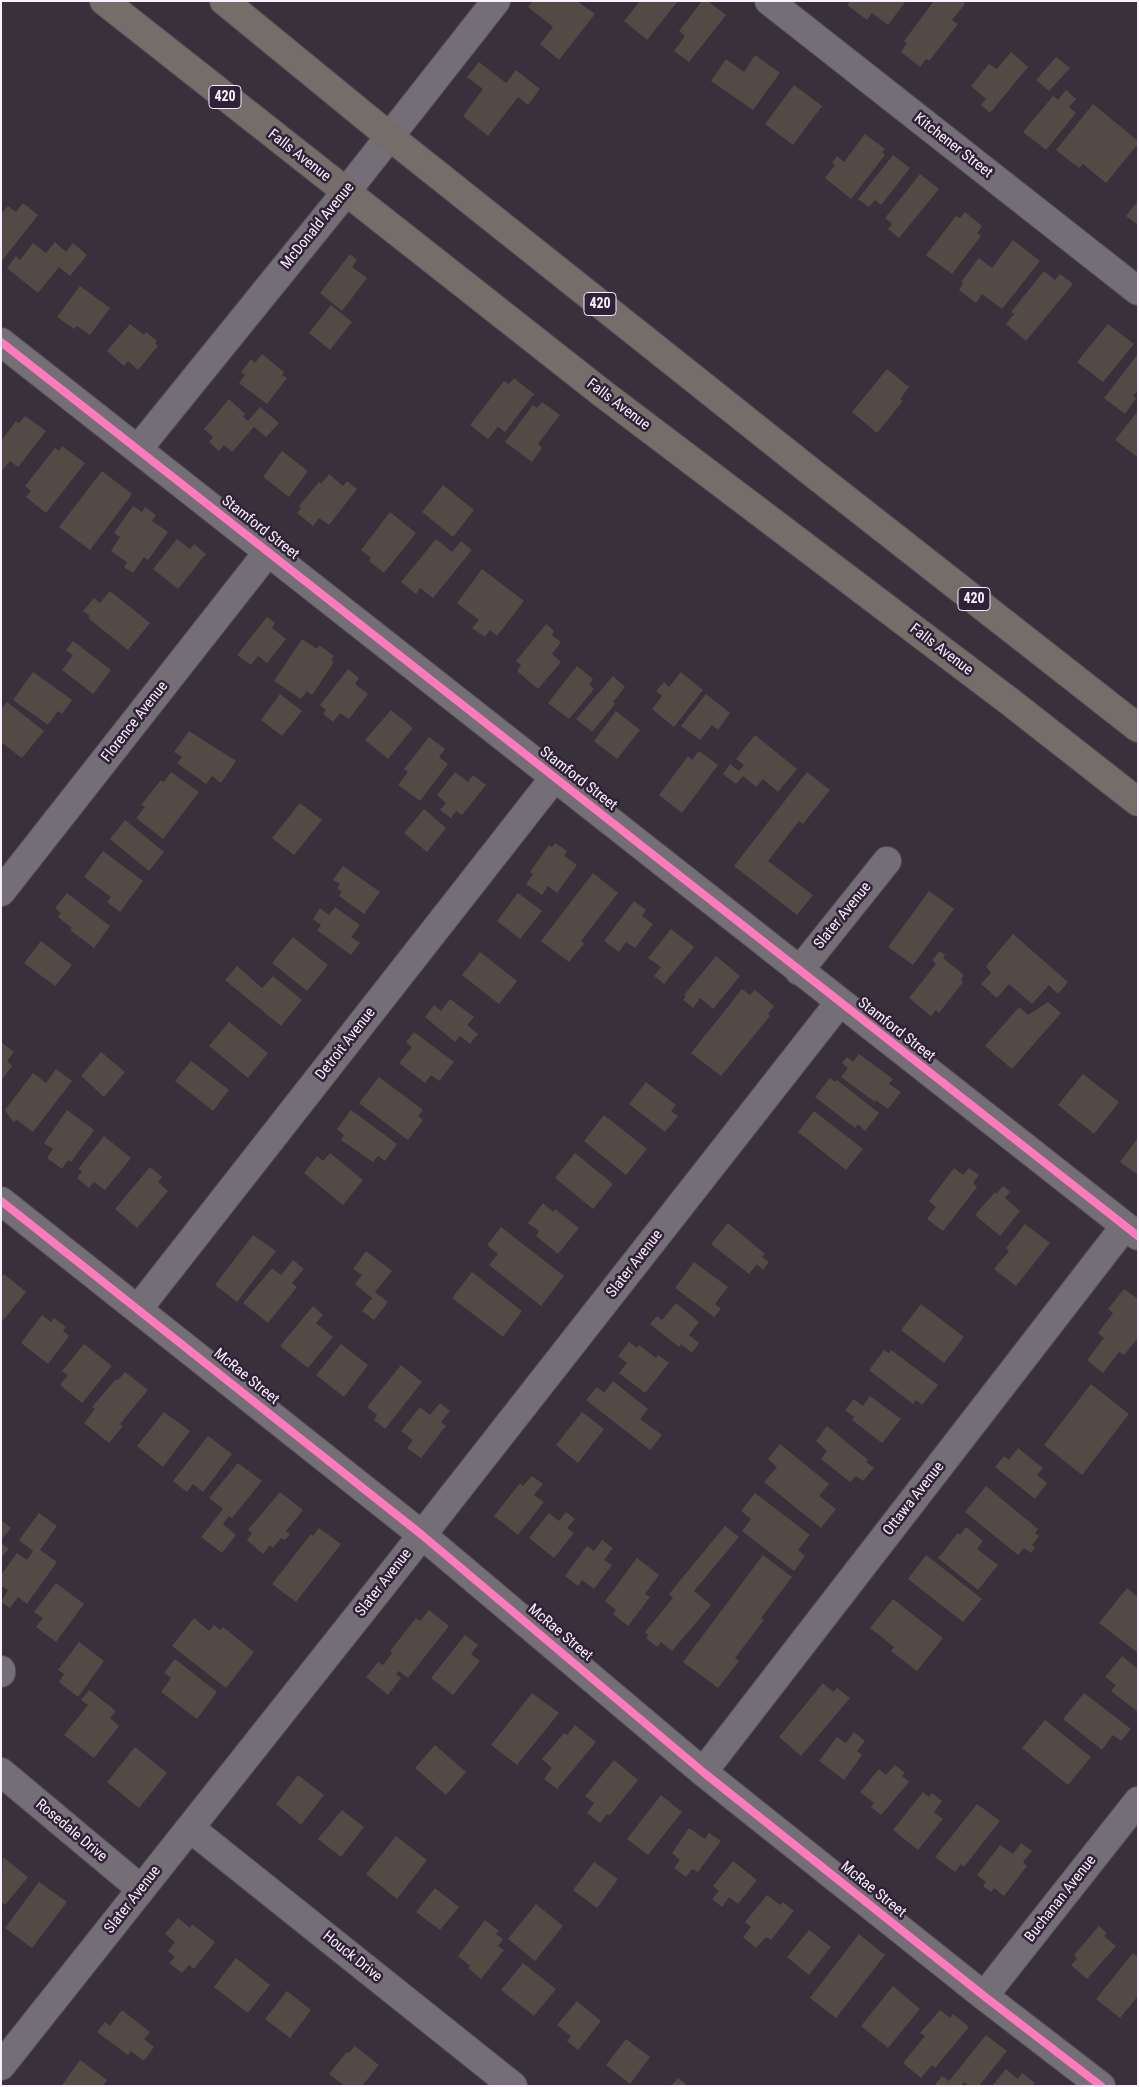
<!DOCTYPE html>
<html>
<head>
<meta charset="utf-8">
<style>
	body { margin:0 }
	#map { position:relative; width:1139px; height:2087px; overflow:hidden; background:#38303b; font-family:"Roboto Condensed",sans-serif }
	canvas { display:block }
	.frame { position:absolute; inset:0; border:2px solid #f9effd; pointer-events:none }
</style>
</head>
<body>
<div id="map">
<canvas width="1139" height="2087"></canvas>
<div class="frame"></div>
</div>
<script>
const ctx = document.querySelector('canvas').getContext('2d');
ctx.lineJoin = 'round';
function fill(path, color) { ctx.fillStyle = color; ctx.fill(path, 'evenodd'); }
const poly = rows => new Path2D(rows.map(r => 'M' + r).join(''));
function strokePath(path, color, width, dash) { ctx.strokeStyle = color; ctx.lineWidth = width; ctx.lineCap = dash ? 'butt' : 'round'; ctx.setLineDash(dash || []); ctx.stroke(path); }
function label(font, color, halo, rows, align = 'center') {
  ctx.font = font + ' "Roboto Condensed",sans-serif'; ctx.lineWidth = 5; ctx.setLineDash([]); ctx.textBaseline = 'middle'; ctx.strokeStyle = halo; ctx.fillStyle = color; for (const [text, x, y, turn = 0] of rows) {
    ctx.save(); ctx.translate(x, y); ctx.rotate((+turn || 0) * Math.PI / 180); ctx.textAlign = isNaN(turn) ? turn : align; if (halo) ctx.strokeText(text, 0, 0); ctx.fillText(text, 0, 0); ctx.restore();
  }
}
const building = poly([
	[533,1,577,1,595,14,559,60,540,44,553,27,528,7],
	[640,1,678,1,647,40,624,21],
	[702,1,708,1,726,15,689,62,674,51,685,36,679,31],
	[850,1,906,1,888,25,872,13,867,20,847,5],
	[934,1,962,1,965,4,952,20,958,24,929,61,926,59,920,67,901,52,907,43,904,41],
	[1011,52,1028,67,990,113,981,105,986,99,971,86,989,64,997,69],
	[755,55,780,73,753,110,711,81,726,59,744,72],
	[1056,57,1070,68,1049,91,1036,80],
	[479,62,506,83,516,70,540,89,528,105,518,97,488,136,463,116,483,89,467,77],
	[794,85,822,106,793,145,765,124],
	[1066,90,1076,99,1069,107,1076,113,1046,150,1023,132,1053,96,1058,100],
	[1093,104,1138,141,1138,144,1106,183,1083,164,1079,168,1056,150],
	[865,134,885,149,882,152,885,155,851,199,825,178,835,165,832,163,837,156,844,162],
	[893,155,910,168,881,205,875,200,869,207,858,199],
	[920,174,939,189,899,238,888,229,892,224,885,218],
	[1138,201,1138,225,1126,216],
	[23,203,38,215,1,262,1,214,8,206,16,212],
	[965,212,982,226,977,233,981,236,952,274,926,255,956,216,960,218],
	[1013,240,1040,261,1002,309,982,294,976,303,959,290,963,283,961,282,979,258,992,268],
	[55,242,66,252,73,243,87,255,70,276,59,267,38,293,7,268,16,256,20,260,33,243,46,253],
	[350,254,357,260,352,267,367,278,342,311,320,293],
	[1044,271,1055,280,1060,274,1073,284,1026,341,1006,324,1014,314,1011,312],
	[80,286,110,308,90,335,77,326,74,329,57,317],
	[331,305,352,322,330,350,309,333],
	[130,324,144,335,146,332,157,341,155,343,158,346,138,370,128,361,124,366,107,351],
	[1108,324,1134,344,1103,382,1077,362],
	[262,354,284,372,282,375,287,378,267,404,239,383,245,375,241,372,251,359,255,363],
	[1138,354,1138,390,1133,396,1136,398,1125,414,1104,398],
	[887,369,909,387,900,399,903,401,877,433,852,412],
	[514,378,534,394,505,432,498,427,488,439,470,425,504,381,509,384],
	[229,399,245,414,243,417,248,421,260,407,279,423,266,437,254,427,232,452,224,445,219,451,209,442,213,437,204,429],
	[542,402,560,415,538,444,542,448,532,462,505,442,533,405,537,408],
	[1138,411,1138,455,1136,456,1115,440],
	[25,416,46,431,18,467,10,461,1,472,1,441,16,421,19,423],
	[62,446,85,463,46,513,26,497,31,491,25,486,55,448,59,451],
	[282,451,308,471,289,497,263,477],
	[102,471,132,494,90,550,59,527],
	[329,474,343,486,347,481,357,489,329,525,319,518,313,526,297,513,301,508,299,506,319,482,321,484],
	[443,485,474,510,453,537,422,512],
	[133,506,142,512,145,507,156,515,152,521,168,532,148,560,144,557,133,573,124,567,127,562,111,551,120,537,114,533],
	[390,512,416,533,384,573,369,561,371,558,361,550],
	[177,539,190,549,194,544,206,554,178,589,153,569],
	[436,539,452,552,461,541,472,550,433,598,420,588,416,594,401,582],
	[482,569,524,601,497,636,490,630,485,637,472,628,479,620,457,603],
	[110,591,150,623,128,650,88,618,90,616,83,611,94,598,100,603],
	[267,617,275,623,272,628,286,639,267,663,258,656,251,665,237,655],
	[546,624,554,631,552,635,561,642,552,654,561,662,538,689,517,671,521,665,516,661],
	[302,639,317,649,319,645,334,656,331,660,334,662,312,695,307,691,301,699,274,681],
	[73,641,111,670,93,694,62,670,73,655,66,650],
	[577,666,593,679,589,684,594,689,569,719,548,703],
	[348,669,359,678,355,684,368,694,349,719,340,713,333,722,323,714,326,710,320,705],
	[33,672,72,700,62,714,58,711,48,725,13,700],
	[681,672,703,690,674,727,652,709,662,696,656,691,664,682,669,687],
	[613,676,625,687,613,702,615,704,592,732,576,719],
	[280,694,302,711,282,736,261,720],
	[706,694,730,713,718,730,712,725,700,740,681,726],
	[7,702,44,731,22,758,1,742,1,709],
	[391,710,413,728,388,759,365,740],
	[616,711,640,730,617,759,594,741],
	[189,731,236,761,221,783,212,776,206,784,177,763,182,757,174,752],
	[755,735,797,769,778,792,763,779,756,787,743,776,736,784,723,774,730,764,739,771,744,765,736,759],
	[429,737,445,749,439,757,448,764,420,801,398,785,408,772,404,769],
	[699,751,718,765,682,813,659,795,688,756,692,760],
	[171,772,199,792,163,839,136,818,145,807,141,805,161,780,164,782],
	[455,772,468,782,473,775,486,785,462,815,456,811,451,818,440,810,446,803,437,795],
	[807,772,830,790,803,824,799,821,768,861,813,895,797,915,734,866],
	[300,803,322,820,294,855,272,838],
	[424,809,446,828,427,852,404,833],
	[125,820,164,852,149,871,110,839],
	[555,843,567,851,564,856,577,865,557,893,548,886,542,895,526,884,533,874,530,872,549,845,552,847],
	[103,851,143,881,120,912,107,902,111,897,84,877],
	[343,866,380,892,364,914,339,896,342,892,337,888,340,884,333,880],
	[593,873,618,893,581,941,584,944,569,962,541,941],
	[929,891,954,909,913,965,888,947],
	[67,893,110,926,94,948,70,930,72,928,58,917,61,913,55,908],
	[518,893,542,911,520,939,497,921],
	[634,901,646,910,642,916,653,924,635,948,626,942,619,952,604,941],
	[335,907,360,925,351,937,360,943,351,955,317,930,321,925,313,919,320,908,329,915],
	[671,929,694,947,664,984,654,976,661,967,648,958],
	[1013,934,1068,982,1058,994,1049,985,1032,1004,1009,984,997,998,981,984,991,973,986,966],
	[293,937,328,965,307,991,272,963],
	[41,941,72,965,55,986,24,963],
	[940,951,945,955,943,958,964,975,961,980,963,982,939,1013,936,1010,931,1016,909,998,936,964,932,960],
	[480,952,517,981,499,1004,462,975],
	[716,956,740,976,713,1009,700,998,693,1008,683,1000,686,996,684,995],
	[237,966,262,988,273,976,302,1000,281,1026,225,980],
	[742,989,750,995,755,990,774,1006,768,1014,770,1016,721,1076,691,1053],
	[450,999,474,1017,467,1025,478,1034,470,1044,460,1036,455,1042,425,1017,434,1005,441,1011],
	[1048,1002,1061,1013,1012,1069,985,1046,1019,1007,1028,1015],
	[229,1022,268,1053,248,1078,209,1046],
	[414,1032,454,1062,439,1081,431,1075,425,1083,399,1063,412,1047,406,1042],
	[1,1042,14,1052,7,1061,12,1066,1,1081],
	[101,1052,125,1072,104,1097,81,1076],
	[859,1054,893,1079,889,1084,901,1092,888,1109,876,1100,875,1102,841,1077,848,1068,842,1063,847,1057,853,1062],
	[191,1061,229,1090,213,1111,175,1081],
	[56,1069,72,1081,33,1132,17,1120,13,1122,5,1110,33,1073,46,1083],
	[1083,1074,1119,1102,1094,1134,1058,1105],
	[379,1077,423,1110,418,1116,423,1120,408,1140,359,1103],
	[830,1078,835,1082,837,1080,879,1113,865,1131,858,1124,855,1128,815,1097],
	[646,1082,676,1105,671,1111,678,1116,665,1132,629,1104],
	[67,1110,94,1130,71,1162,68,1160,62,1169,47,1158,53,1149,44,1143],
	[351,1110,397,1144,385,1161,378,1156,373,1162,341,1140,344,1135,337,1129],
	[814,1111,863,1149,846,1170,798,1132],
	[604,1115,647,1149,626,1175,584,1141],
	[104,1136,131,1158,105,1190,94,1182,89,1188,77,1178,82,1171,78,1169],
	[1138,1138,1138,1175,1120,1162],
	[330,1153,363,1180,343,1205,304,1173,317,1156,323,1161],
	[575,1153,613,1184,593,1209,555,1178],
	[150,1167,162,1177,158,1182,168,1191,137,1228,115,1209],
	[954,1168,963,1175,969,1168,979,1175,973,1183,977,1187,943,1231,927,1219,936,1207,929,1201],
	[1003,1186,1010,1192,1005,1198,1020,1211,1000,1236,975,1215,995,1192,996,1194],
	[543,1203,553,1212,555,1209,579,1228,558,1254,536,1236,539,1231,528,1223],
	[728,1223,765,1254,762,1257,769,1262,763,1270,757,1264,749,1274,711,1244],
	[1025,1224,1050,1243,1016,1286,994,1269,1009,1251,1006,1248],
	[501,1227,564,1276,541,1306,489,1265,498,1254,487,1245],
	[253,1235,276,1251,237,1302,215,1285],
	[366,1251,392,1271,375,1292,388,1302,374,1320,362,1311,372,1298,355,1284,362,1275,353,1269],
	[293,1260,304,1269,292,1283,297,1287,268,1323,243,1303,272,1268,281,1275],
	[694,1262,728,1287,715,1304,721,1309,714,1317,675,1288],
	[472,1272,522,1311,503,1337,452,1298],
	[4,1274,26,1292,1,1323,1,1277],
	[1124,1289,1138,1299,1138,1338,1124,1355,1119,1352,1103,1373,1087,1360,1104,1338,1098,1333,1113,1313,1108,1309],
	[676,1303,699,1322,689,1335,699,1343,692,1353,681,1344,679,1347,650,1324,657,1316,662,1320],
	[921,1304,964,1337,944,1363,901,1330],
	[313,1306,323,1315,316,1323,333,1337,308,1368,280,1346],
	[42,1315,51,1322,54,1318,66,1327,63,1331,69,1336,48,1364,21,1343],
	[629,1342,637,1348,639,1345,656,1358,658,1355,669,1363,645,1393,619,1373,627,1363,618,1356],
	[84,1344,112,1366,82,1403,60,1385,68,1375,62,1371],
	[341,1344,368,1365,344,1397,316,1375],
	[884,1350,889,1353,891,1350,938,1385,922,1405,916,1400,913,1404,869,1370],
	[401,1365,422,1382,385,1429,374,1420,377,1415,367,1407],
	[125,1372,148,1390,120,1424,123,1426,109,1443,84,1423,95,1409,92,1407,116,1379,118,1380],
	[613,1381,648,1409,640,1419,662,1435,650,1450,586,1400,597,1387,604,1393],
	[1091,1384,1129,1414,1082,1475,1044,1445],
	[870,1396,901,1419,882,1443,852,1420,854,1417,845,1410,854,1399,863,1406],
	[440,1403,450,1411,441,1422,446,1426,421,1458,407,1448,413,1440,401,1431,420,1407,430,1415],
	[164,1412,190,1431,163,1467,137,1446],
	[582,1412,604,1429,578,1463,556,1445],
	[827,1426,868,1460,866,1462,874,1468,863,1481,856,1476,850,1482,821,1459,827,1451,816,1441],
	[208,1436,232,1454,203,1492,193,1484,187,1492,173,1481],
	[780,1444,829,1484,819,1496,836,1509,821,1528,764,1482,777,1467,768,1459],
	[1018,1448,1043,1468,1037,1475,1047,1483,1035,1499,995,1467,1004,1456,1009,1460],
	[238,1463,262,1481,232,1518,229,1516,223,1524,236,1535,222,1553,201,1537,223,1509,209,1498],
	[532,1476,543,1484,534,1495,544,1502,518,1535,494,1516,520,1483,523,1486],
	[986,1486,1038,1529,1035,1533,1039,1536,1032,1545,1035,1548,1031,1553,1024,1548,1018,1555,965,1512],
	[280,1492,303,1510,286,1531,290,1534,285,1540,281,1538,273,1548,270,1545,263,1554,247,1540,252,1533,248,1530],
	[755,1493,810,1535,798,1550,805,1556,794,1571,742,1531,751,1519,741,1511],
	[566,1512,575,1519,567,1528,574,1533,554,1558,529,1538,549,1513,559,1521],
	[39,1513,57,1526,40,1550,57,1562,27,1604,18,1597,10,1608,1,1602,8,1590,1,1586,1,1575,17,1553,27,1560,33,1551,19,1540],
	[1,1520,11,1528,1,1540],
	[725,1526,739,1537,694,1591,711,1605,672,1651,661,1642,657,1647,646,1638,648,1635,645,1632,673,1598,669,1594],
	[966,1527,983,1541,977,1549,998,1565,978,1590,938,1558,958,1533,960,1535],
	[319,1528,341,1544,296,1602,272,1584,311,1534,313,1536],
	[602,1540,613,1548,604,1560,612,1565,594,1589,582,1580,578,1586,565,1576,587,1546,594,1551],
	[1,1543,9,1549,1,1558],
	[763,1555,792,1577,761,1618,764,1620,735,1658,739,1661,718,1688,683,1662],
	[926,1555,982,1599,963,1622,908,1579],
	[637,1558,659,1575,645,1594,650,1597,628,1626,613,1614,616,1610,605,1601],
	[56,1583,84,1604,56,1642,36,1627,43,1618,34,1612],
	[1127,1588,1138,1597,1138,1653,1099,1623],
	[893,1599,943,1638,917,1671,891,1651,894,1647,870,1628],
	[429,1610,449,1626,408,1678,399,1671,396,1674,401,1678,388,1695,366,1677,378,1662,383,1665,392,1653,390,1651,416,1618,420,1621],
	[194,1618,209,1631,214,1625,220,1630,223,1627,254,1652,226,1688,172,1646],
	[465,1635,478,1645,471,1654,480,1661,453,1695,431,1678],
	[79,1642,104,1661,78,1697,59,1682,64,1674,58,1670],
	[1122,1656,1138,1669,1138,1712,1111,1691,1116,1685,1105,1677],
	[175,1659,217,1692,197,1719,161,1692,171,1678,164,1673],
	[823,1683,833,1692,837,1688,850,1698,801,1756,779,1737],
	[89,1690,116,1711,110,1718,119,1726,94,1758,64,1735,88,1705,81,1700],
	[532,1693,559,1713,517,1765,491,1745],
	[1084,1693,1131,1729,1121,1741,1113,1735,1102,1750,1063,1719],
	[1045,1720,1091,1757,1068,1785,1022,1748],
	[575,1725,596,1742,557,1789,544,1779,552,1768,542,1759,564,1733,567,1735],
	[854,1732,865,1741,857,1751,862,1755,844,1780,819,1761,837,1737,846,1743],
	[435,1745,466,1772,446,1795,415,1768],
	[135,1747,167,1773,139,1808,107,1782],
	[614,1760,638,1780,610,1815,607,1814,600,1823,587,1813,594,1803,585,1796],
	[895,1765,905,1773,902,1776,909,1782,881,1815,871,1807,874,1803,860,1792,879,1769,886,1775],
	[298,1775,324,1795,301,1825,276,1804],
	[923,1792,929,1797,932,1793,942,1801,934,1812,943,1819,918,1850,893,1830],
	[661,1795,682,1812,648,1855,627,1839],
	[977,1804,1000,1821,964,1867,961,1864,955,1872,935,1857],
	[342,1810,364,1827,341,1857,318,1839],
	[689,1828,705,1839,709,1833,721,1841,698,1872,692,1869,686,1877,674,1868,680,1860,672,1853],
	[396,1836,427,1860,397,1899,366,1874],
	[1021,1843,1032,1851,1023,1862,1027,1866,1004,1896,994,1888,991,1892,983,1886,986,1882,977,1875,1000,1845,1013,1854],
	[3,1857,28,1877,5,1905,1,1902],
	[733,1861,757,1880,738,1904,729,1897,722,1907,712,1899,719,1891,713,1886],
	[594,1862,618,1879,597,1908,573,1890],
	[39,1882,67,1902,32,1948,5,1928],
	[435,1888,459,1907,440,1930,416,1912],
	[767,1895,780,1905,783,1902,794,1911,771,1940,766,1937,756,1948,743,1937,751,1927,745,1922],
	[536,1904,563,1926,535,1961,508,1939],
	[178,1918,190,1928,192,1924,215,1942,194,1969,189,1965,182,1973,169,1963,175,1957,168,1951,175,1942,165,1934],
	[485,1920,499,1931,496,1934,503,1939,498,1946,504,1950,481,1979,468,1968,470,1966,458,1956],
	[1099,1926,1107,1933,1104,1936,1116,1946,1087,1979,1071,1965,1077,1959,1074,1955],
	[809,1930,831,1947,809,1975,787,1957],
	[859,1934,885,1955,836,2018,810,1998],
	[1133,1953,1138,1957,1138,1996,1120,2018,1096,1999],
	[236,1958,270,1985,248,2013,214,1987],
	[523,1963,556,1989,534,2016,501,1990],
	[893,1986,920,2009,888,2048,861,2026],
	[287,1991,311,2010,290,2038,265,2019],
	[577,2001,601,2021,578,2050,567,2041,571,2036,557,2025],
	[122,2010,150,2032,144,2039,154,2047,144,2061,131,2051,128,2055,97,2032,105,2022,110,2026],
	[940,2010,950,2018,953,2014,969,2027,935,2068,932,2065,921,2078,903,2063,925,2036,920,2033],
	[986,2035,1007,2051,979,2086,969,2086,964,2082,961,2086,934,2086,942,2076,949,2081],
	[626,2039,650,2057,630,2084,606,2065],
	[355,2046,379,2065,362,2086,345,2086,329,2074,347,2052,349,2053],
	[80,2060,107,2080,103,2086,62,2085],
	[1006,2069,1018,2079,1022,2073,1035,2083,1032,2086,992,2086],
	[678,2078,688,2086,671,2086]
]);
const street = poly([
	[769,1,1138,291],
	[1,342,1138,1236],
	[138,449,346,192],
	[1,892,268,552],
	[799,971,887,861],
	[138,1309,554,778],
	[1,1670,1,1673],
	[1,1772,141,1889],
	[703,1772,1125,1226],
	[190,1828,513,2086],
	[984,1996,1138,1801],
	[1,2066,404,1558,839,1003]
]);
const secondary = poly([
	[346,192,496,1],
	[1,1201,422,1535,703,1772,984,1996,1101,2086]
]);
const highway = poly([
	[104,1,602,393,1009,701,1138,802],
	[224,1,389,136,810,471,1138,728]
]);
const cycleway = poly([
	[1,342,1138,1236],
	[1,1201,422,1535,703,1772,984,1996,1101,2086]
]);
const shields = [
	[225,97,32],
	[600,304,32],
	[974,599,32]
];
const shieldNames = [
	["420",225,97],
	["420",600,304],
	["420",974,599]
];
const streetNames = [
	["Kitchener Street",953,146,38],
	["Falls Avenue",299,156,38],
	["McDonald Avenue",318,226,-51],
	["Falls Avenue",618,405,37],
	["Stamford Street",260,528,38],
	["Falls Avenue",941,650,37],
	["Florence Avenue",135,722,-52],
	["Stamford Street",578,779,38],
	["Slater Avenue",843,916,-51],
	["Stamford Street",896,1030,38],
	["Detroit Avenue",346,1044,-52],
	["Slater Avenue",635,1264,-52],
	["McRae Street",246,1377,39],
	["Ottawa Avenue",914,1499,-52],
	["Slater Avenue",384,1583,-52],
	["McRae Street",560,1633,40],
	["Rosedale Drive",71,1831,40],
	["McRae Street",873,1890,39],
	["Buchanan Avenue",1061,1899,-52],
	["Slater Avenue",133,1900,-52],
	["Houck Drive",352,1957,39]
];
fill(building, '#534a45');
strokePath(street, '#534d56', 30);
strokePath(secondary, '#534d56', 30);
strokePath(highway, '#534d56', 30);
strokePath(street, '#746e77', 28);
strokePath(secondary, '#746e77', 28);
strokePath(highway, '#746d69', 28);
strokePath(cycleway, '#fd7abc', 8);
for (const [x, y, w] of shields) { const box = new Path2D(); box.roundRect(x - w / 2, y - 11.5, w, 23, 4); ctx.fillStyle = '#312136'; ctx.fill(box); strokePath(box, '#f9effd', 1); }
label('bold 14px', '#f9effd', null, shieldNames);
label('15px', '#f9effd', '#312136', streetNames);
</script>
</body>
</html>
